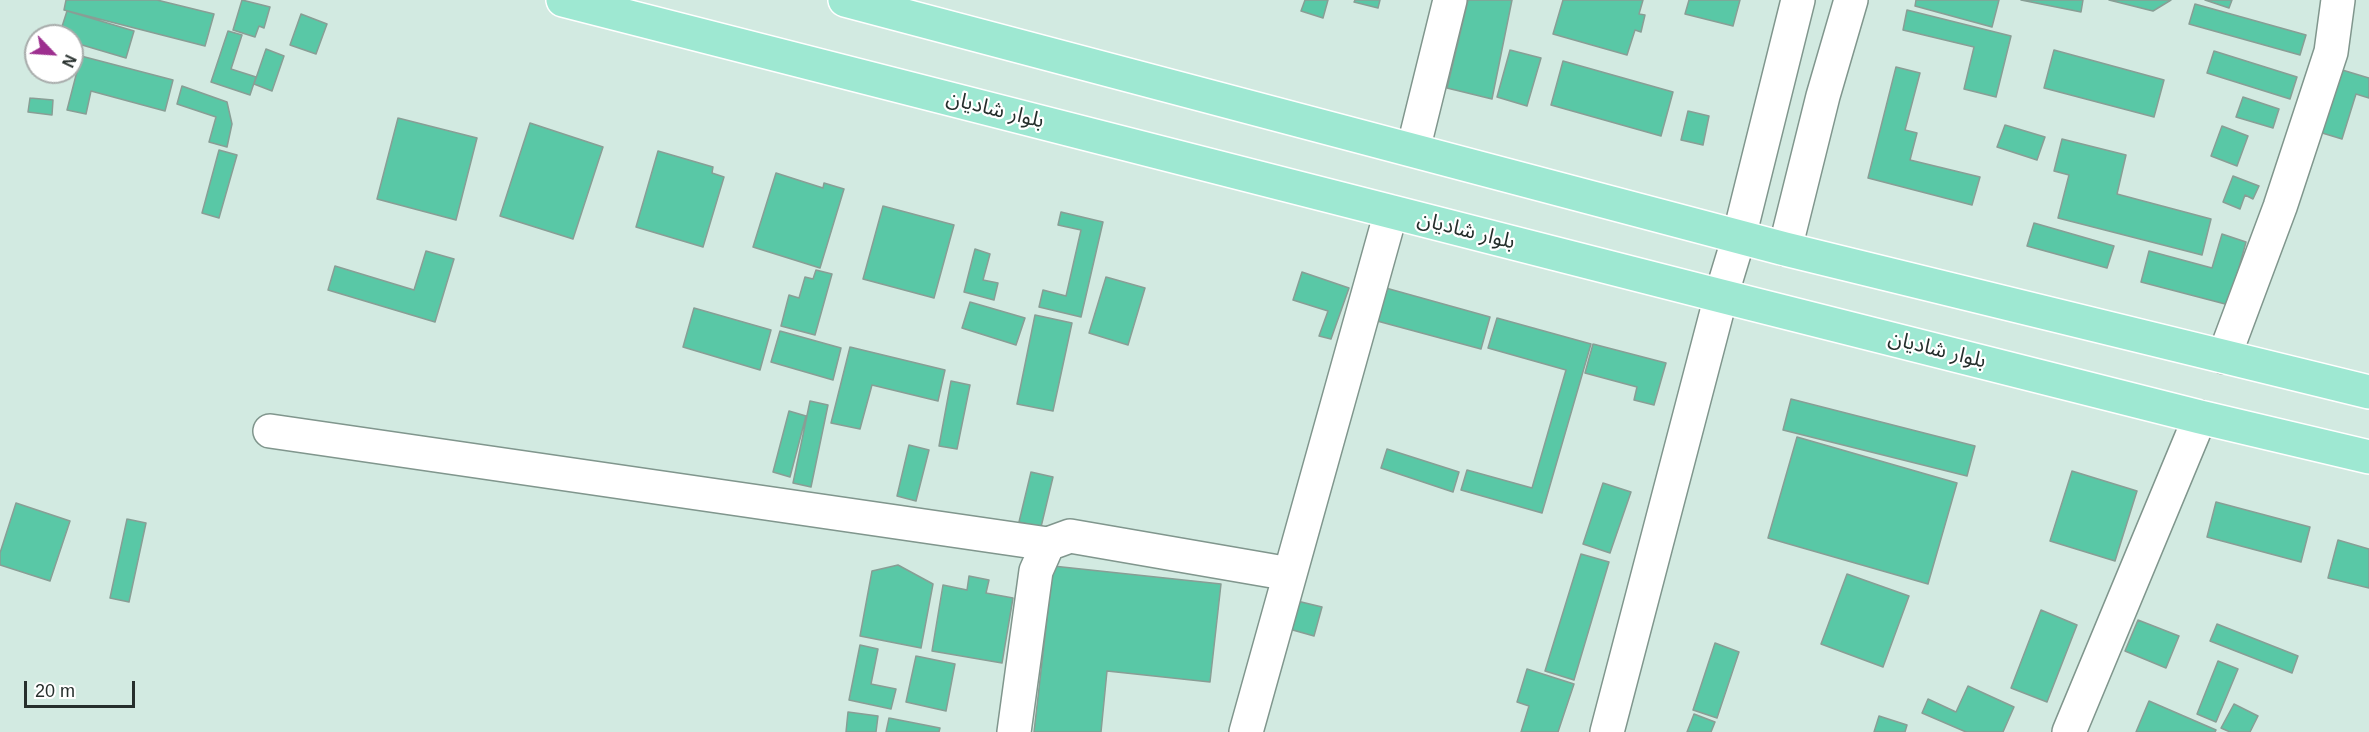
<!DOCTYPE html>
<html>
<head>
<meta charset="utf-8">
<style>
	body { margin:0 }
	#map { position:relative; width:2369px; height:732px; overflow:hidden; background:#d2eae1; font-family:Arial,sans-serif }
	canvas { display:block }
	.north { position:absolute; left:24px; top:24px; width:60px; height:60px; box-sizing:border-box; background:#fff; border:2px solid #a8acab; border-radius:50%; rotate:115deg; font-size:16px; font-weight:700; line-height:24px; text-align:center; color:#262f2c }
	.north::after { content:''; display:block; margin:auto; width:21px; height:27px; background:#9d2f8f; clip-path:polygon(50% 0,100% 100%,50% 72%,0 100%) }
	.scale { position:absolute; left:24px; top:681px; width:111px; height:27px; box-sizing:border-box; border:3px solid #262f2c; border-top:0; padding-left:8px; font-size:18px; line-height:21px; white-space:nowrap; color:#262f2c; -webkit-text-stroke:4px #fff; paint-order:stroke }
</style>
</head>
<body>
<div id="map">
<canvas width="2369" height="732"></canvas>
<div class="north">N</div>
<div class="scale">20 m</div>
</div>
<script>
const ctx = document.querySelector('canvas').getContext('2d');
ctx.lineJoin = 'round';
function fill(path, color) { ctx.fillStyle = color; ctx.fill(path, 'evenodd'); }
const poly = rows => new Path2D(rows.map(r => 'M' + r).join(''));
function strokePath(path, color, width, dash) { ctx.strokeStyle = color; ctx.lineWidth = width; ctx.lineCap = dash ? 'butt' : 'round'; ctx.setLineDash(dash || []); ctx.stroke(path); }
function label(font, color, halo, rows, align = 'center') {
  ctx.font = font + ' Arial,"Noto Sans Arabic",sans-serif'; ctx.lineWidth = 4.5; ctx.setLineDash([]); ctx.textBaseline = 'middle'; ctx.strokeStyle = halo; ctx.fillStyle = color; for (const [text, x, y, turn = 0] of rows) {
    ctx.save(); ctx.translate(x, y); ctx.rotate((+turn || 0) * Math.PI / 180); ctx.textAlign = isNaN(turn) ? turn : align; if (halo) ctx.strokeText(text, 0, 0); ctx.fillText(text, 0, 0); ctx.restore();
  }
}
const building = poly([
	[66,0,157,0,214,14,205,46,64,10,66,0],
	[242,0,270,7,264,28,259,26,255,37,233,30,242,0],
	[1305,0,1328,0,1323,18,1301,11,1305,0],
	[1355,0,1380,0,1378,8,1354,2,1355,0],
	[1468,0,1512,0,1492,99,1447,88,1468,0],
	[1563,0,1643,0,1639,14,1645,15,1641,32,1635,30,1627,55,1553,34,1563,0],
	[1689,0,1740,0,1733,26,1685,14,1689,0],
	[1916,0,1999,0,1992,27,1915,6,1916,0],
	[2021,0,2083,0,2081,12,2021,0],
	[2109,0,2171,0,2153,11,2109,0],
	[2205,0,2232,0,2229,8,2205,0],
	[2195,4,2306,35,2300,55,2189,24,2195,4],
	[1907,10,2011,36,1996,97,1964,89,1974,47,1903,30,1907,10],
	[67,11,134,31,126,58,72,42,72,36,59,36,67,11],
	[301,14,327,24,316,54,290,45,301,14],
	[228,31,242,35,231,69,256,77,250,95,211,82,228,31],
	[266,49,284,56,272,91,254,84,266,49],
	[1510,50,1541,58,1527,106,1497,97,1510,50],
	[2054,50,2164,80,2154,117,2044,88,2054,50],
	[2214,51,2297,77,2290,99,2207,73,2214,51],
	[81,56,173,80,165,111,91,91,86,114,67,110,81,56],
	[1563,61,1673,92,1661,136,1551,105,1563,61],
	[1896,67,1920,73,1905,130,1917,133,1910,160,1980,177,1972,205,1868,178,1896,67],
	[2339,69,2369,78,2369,98,2356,94,2342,139,2319,132,2339,69],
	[182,86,227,102,232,124,227,147,209,142,216,117,177,104,182,86],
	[2243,97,2279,109,2273,128,2236,117,2243,97],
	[30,98,53,100,52,115,28,112,30,98],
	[1688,111,1709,116,1703,145,1681,140,1688,111],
	[398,118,477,138,456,220,377,199,398,118],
	[530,123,603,147,573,239,500,216,530,123],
	[2005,125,2045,137,2037,160,1997,147,2005,125],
	[2222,126,2248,136,2237,166,2211,156,2222,126],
	[2062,139,2126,155,2117,194,2211,219,2202,255,2058,218,2069,175,2054,171,2062,139],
	[219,150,237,155,219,218,202,213,219,150],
	[658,151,713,167,712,173,724,177,703,247,636,227,658,151],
	[776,173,823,188,824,183,844,189,820,268,753,247,776,173],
	[2233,176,2259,186,2253,199,2245,195,2240,209,2223,202,2233,176],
	[883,206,954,225,934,298,863,279,883,206],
	[1061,212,1103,222,1081,317,1039,307,1043,290,1066,296,1081,230,1058,225,1061,212],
	[2034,223,2114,246,2107,268,2027,246,2034,223],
	[2222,234,2246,242,2229,305,2141,282,2149,251,2212,268,2222,234],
	[975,249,990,254,983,280,998,283,994,300,964,292,975,249],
	[426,251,454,259,435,322,328,290,335,266,414,290,426,251],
	[816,270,832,274,815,335,781,326,789,295,799,298,805,277,813,279,816,270],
	[1302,272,1349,288,1331,339,1319,336,1328,311,1293,300,1302,272],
	[1106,277,1145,288,1128,345,1089,333,1106,277],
	[1375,285,1490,317,1481,349,1366,318,1375,285],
	[970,302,1025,318,1016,345,962,328,970,302],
	[694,308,771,330,760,370,683,347,694,308],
	[1035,315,1072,323,1053,411,1017,404,1035,315],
	[1497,318,1591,344,1542,513,1461,490,1467,470,1532,488,1566,370,1488,348,1497,318],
	[780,331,841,348,833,380,771,362,780,331],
	[1593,344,1666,363,1654,405,1634,400,1637,387,1585,373,1593,344],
	[850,347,945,370,938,401,872,385,860,429,831,423,850,347],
	[951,381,970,385,957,449,939,446,951,381],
	[1791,399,1975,446,1967,476,1783,430,1791,399],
	[810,401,828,405,811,487,793,483,810,401],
	[789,411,806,416,790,477,773,472,789,411],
	[1797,437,1957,483,1928,584,1768,538,1797,437],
	[909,445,929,450,916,501,897,496,909,445],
	[1387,449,1459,472,1453,492,1381,468,1387,449],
	[2072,471,2137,491,2115,561,2050,541,2072,471],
	[1031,472,1053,477,1041,527,1019,522,1031,472],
	[1603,483,1631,492,1610,553,1583,544,1603,483],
	[2216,502,2310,527,2301,562,2207,537,2216,502],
	[16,503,70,521,50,581,0,565,0,553,16,503],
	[127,519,146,523,129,602,110,598,127,519],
	[2338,540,2369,549,2369,588,2328,578,2338,540],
	[1581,554,1609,562,1574,680,1545,671,1581,554],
	[898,565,933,584,921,648,860,636,872,571,898,565],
	[1053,566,1221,584,1210,682,1107,671,1101,732,1034,732,1053,566],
	[1847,574,1909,596,1883,667,1821,644,1847,574],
	[969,576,989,580,986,593,1013,598,1002,663,932,651,943,585,967,590,969,576],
	[1289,599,1322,607,1314,636,1282,627,1289,599],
	[2041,610,2077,625,2047,702,2011,688,2041,610],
	[2138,620,2179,636,2166,668,2125,651,2138,620],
	[2217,624,2298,656,2292,673,2210,641,2217,624],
	[1715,643,1739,652,1717,718,1693,710,1715,643],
	[860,645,878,649,871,684,896,689,891,709,849,700,860,645],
	[916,656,955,664,946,711,906,702,916,656],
	[2218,661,2238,669,2216,722,2197,714,2218,661],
	[1527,669,1574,684,1558,732,1521,732,1529,706,1517,702,1527,669],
	[1968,686,2014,707,2003,732,1966,732,1922,713,1928,699,1956,712,1968,686],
	[2149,701,2216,730,2215,732,2136,732,2149,701],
	[2234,704,2258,716,2250,732,2230,732,2221,728,2234,704],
	[848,712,878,716,876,732,846,732,848,712],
	[1694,714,1715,722,1711,732,1687,732,1694,714],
	[1879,716,1907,725,1905,732,1874,732,1879,716],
	[889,718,940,728,939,732,886,732,889,718]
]);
const minor = poly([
	[1413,150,1450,0],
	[1785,249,1823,96,1851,0],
	[2224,357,2280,207,2331,52,2338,0],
	[270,431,1048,544],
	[1014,732,1036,571,1048,544,1070,536,1290,574],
	[1246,732,1391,212],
	[1607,732,1721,296,1739,237,1798,0],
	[2069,732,2200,417]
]);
const major = poly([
	[563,0,1721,296,2200,417,2369,457],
	[845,0,1785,249,2369,392]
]);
const streetNames = [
	["بلوار شادیان",995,110,14],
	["بلوار شادیان",1466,231,14],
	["بلوار شادیان",1937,350,14]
];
fill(building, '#59c8a6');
strokePath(building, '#889e95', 1.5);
strokePath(minor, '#80968d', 36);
strokePath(major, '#fff', 36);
strokePath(minor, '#fff', 33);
strokePath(major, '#9ee8d2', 33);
label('21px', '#262f2c', '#fff', streetNames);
</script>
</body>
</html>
